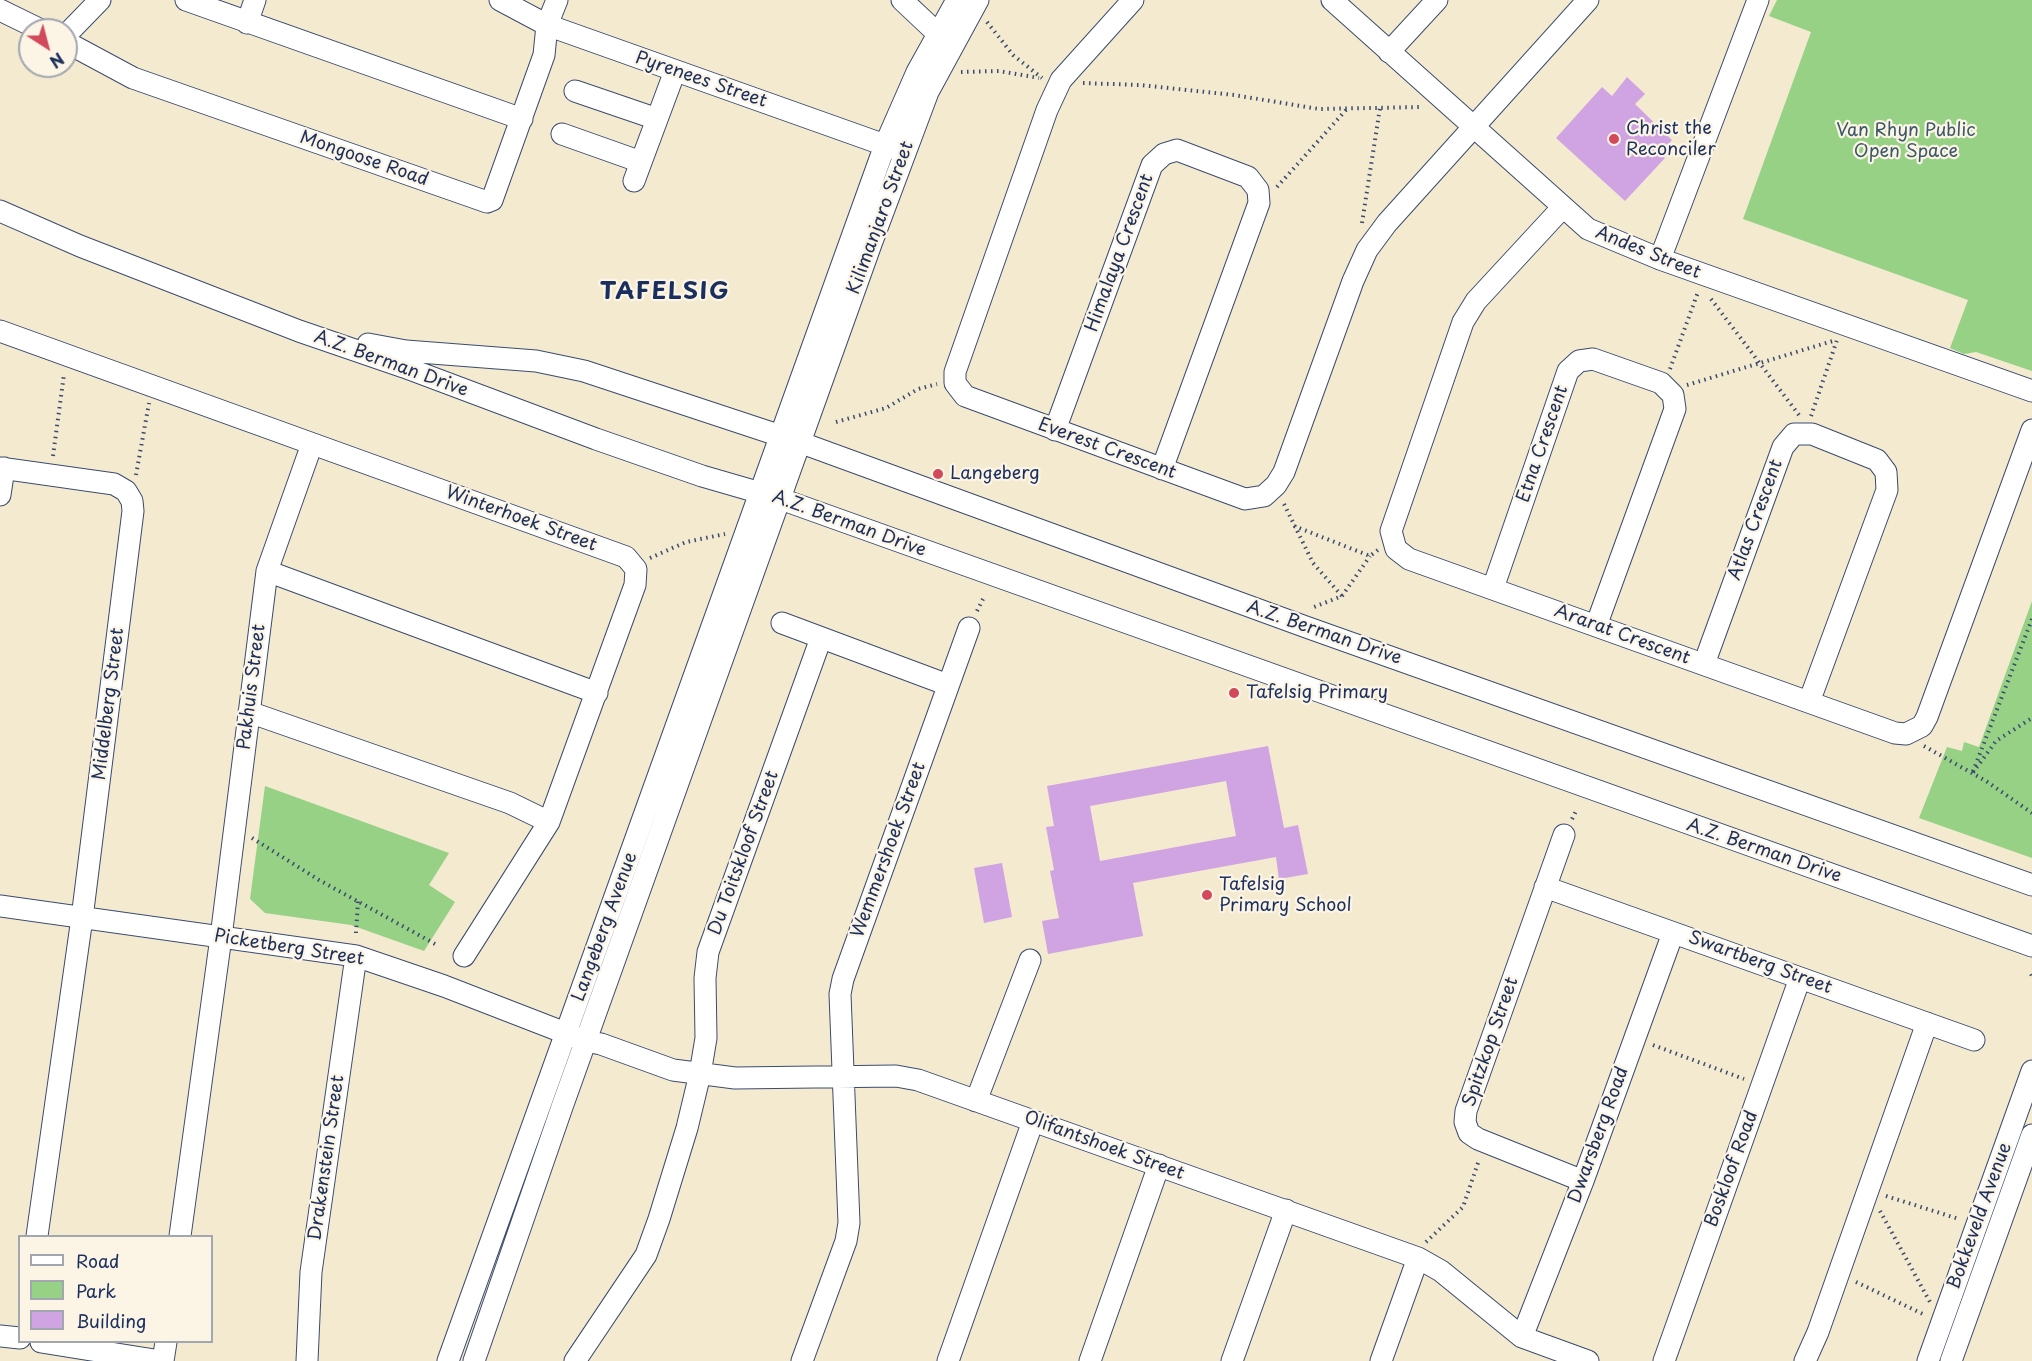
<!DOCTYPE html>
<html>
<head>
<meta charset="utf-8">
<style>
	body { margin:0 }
	#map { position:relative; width:2032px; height:1361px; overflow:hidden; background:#f3ead0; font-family:"Playpen Sans",sans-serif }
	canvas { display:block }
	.legend { position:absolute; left:18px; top:1235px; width:195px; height:108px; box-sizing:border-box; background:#fcf5e5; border:2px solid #a2a6af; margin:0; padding:8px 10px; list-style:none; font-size:18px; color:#1b2f5e }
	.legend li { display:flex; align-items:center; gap:12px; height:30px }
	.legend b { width:30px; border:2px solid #a2a6af }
	.north { position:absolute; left:18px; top:18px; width:60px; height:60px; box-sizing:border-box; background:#fcf5e5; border:2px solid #a2a6af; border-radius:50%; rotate:144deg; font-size:16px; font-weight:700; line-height:24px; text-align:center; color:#1b2f5e }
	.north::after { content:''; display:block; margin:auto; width:21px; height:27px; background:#d1495b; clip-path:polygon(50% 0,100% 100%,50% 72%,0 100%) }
</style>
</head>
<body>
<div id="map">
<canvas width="2032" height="1361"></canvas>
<ul class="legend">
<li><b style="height:8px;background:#fff"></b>Road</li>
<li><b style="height:16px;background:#96d185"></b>Park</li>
<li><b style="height:16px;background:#d0a4e2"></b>Building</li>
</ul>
<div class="north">N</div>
</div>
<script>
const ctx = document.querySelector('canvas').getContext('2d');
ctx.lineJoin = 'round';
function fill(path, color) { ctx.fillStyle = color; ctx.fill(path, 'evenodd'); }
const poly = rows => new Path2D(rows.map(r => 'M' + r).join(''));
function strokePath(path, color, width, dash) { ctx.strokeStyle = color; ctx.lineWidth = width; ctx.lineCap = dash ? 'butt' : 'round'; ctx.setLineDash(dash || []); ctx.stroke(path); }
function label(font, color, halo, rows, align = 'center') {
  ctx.font = font + ' "Playpen Sans",sans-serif'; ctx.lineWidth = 4.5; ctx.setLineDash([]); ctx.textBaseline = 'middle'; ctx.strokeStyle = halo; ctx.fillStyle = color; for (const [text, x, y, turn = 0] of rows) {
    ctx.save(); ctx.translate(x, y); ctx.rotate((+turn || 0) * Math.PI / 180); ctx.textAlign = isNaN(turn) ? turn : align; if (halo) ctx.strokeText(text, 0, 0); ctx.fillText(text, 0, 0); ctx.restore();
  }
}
const green = poly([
	[1777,0,2032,0,2032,371,1976,352,1964,354,1950,348,1968,300,1743,219,1811,32,1769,16],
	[2032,601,2032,858,1919,818,1947,747,1962,751,1964,742,1979,747],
	[265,786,449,853,429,885,455,902,424,951,351,925,265,913,250,899]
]);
const building = poly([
	[1627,77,1645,94,1635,104,1672,140,1660,154,1665,158,1625,201,1556,138,1602,87,1612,96],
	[1268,746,1284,828,1298,825,1308,874,1279,879,1276,857,1133,883,1143,936,1048,954,1042,921,1059,918,1050,871,1054,870,1046,827,1054,826,1047,786],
	[1226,781,1236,836,1100,861,1090,806],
	[1002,863,1012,917,984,923,974,868]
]);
const path = poly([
	[987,22,1013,55,1042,78],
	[961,72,999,71,1039,78],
	[1083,83,1140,85,1234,95,1319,109,1422,107],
	[1277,187,1346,110],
	[1362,223,1380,108],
	[1711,299,1799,415],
	[1670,369,1698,292],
	[1687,385,1833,341],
	[1811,416,1837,340],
	[836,422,886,408,918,389,937,384],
	[53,456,64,374],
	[136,475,149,403],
	[1284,504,1313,563,1342,596,1314,607],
	[1294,526,1370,556,1378,550],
	[650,558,686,542,725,534],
	[1342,596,1370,556],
	[977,611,983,599],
	[2032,619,1972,774,1996,741,2032,718],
	[1924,746,1986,781,2032,813],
	[1572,819,1576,811],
	[252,838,319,880,437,945],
	[356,933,358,901],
	[2031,974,2032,976],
	[1653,1045,1744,1079],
	[1886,1196,1959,1219],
	[1880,1211,1930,1302],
	[1426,1242,1463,1207,1479,1160],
	[1856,1282,1925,1315]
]);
const minor = poly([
	[186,0,522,119],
	[500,0,547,25,896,149],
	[902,0,937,33],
	[1133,0,1061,80,1047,110,955,372,955,383,965,396,1245,499,1264,496,1276,485,1284,472,1353,281,1367,250,1387,223,1588,0],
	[1332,0,1588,229,1660,259,2032,391],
	[0,10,41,30],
	[247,23,255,0],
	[66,35,100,0],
	[66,42,133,78,487,202,492,200,544,55,547,25,557,0],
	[1389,52,1437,0],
	[575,91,657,119],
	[562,134,641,162],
	[634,181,675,71],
	[1562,208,1476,301,1463,322,1391,531,1396,549,1409,559,1895,733,1906,734,1922,726,1927,717,2032,430],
	[0,211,80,246,299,331,404,367,596,439,702,476,778,498,2032,946],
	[1660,259,1758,0],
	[0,331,626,557,636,569,635,585,549,822,464,956],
	[368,344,406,351,536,361,584,371,799,442,1306,627,2032,885],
	[1055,430,1152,165,1164,154,1177,150,1248,177,1258,190,1259,203,1162,469],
	[0,468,114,484,126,491,132,501,133,511,82,918,37,1236],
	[0,495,4,468],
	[267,571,597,693],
	[1493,588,1568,371,1579,361,1593,359,1661,383,1673,395,1675,409,1596,626],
	[782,623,948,685],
	[1704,664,1783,447,1794,434,1812,434,1877,460,1886,472,1887,490,1809,702],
	[249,712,510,803,549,822],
	[1564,835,1466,1111,1465,1122,1469,1133,1478,1139,1583,1181],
	[1545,887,1974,1040],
	[0,906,356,956,444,986,586,1041,601,1044,673,1070,735,1078,896,1076,918,1080,1418,1258,1441,1271,1522,1337,1588,1361],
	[976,1101,1030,960],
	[180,1236,221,937,267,571,312,444],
	[0,1336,20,1338],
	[1522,1337,1583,1181,1673,933],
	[41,1342,161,1361],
	[163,1361,166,1342],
	[307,1361,311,1272,356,956],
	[448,1361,885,145,917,72,957,0],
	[474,1361,562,1107,871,244,928,92,978,0],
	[575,1361,646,1255,659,1219,687,1128,700,1074,706,1038,705,978,708,952,821,638],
	[802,1361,846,1241,849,1223,840,994,843,979,969,628],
	[948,1361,1033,1121],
	[1090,1361,1159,1165],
	[1232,1361,1286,1210],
	[1381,1361,1418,1258],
	[1664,1361,1800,978],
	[1805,1361,1818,1332,1927,1023],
	[1928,1361,2032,1071],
	[1951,1361,2032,1135]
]);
const markers = [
	[1614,139,6,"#d1495b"],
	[938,474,6,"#d1495b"],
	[1234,693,6,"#d1495b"],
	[1207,895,6,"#d1495b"]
];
const streetNames = [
	["Pyrenees Street",701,80,19],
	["Mongoose Road",364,159,19],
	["Kilimanjaro Street",881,218,-70],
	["Himalaya Crescent",1120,253,-70],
	["Andes Street",1648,253,22],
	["A.Z. Berman Drive",391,364,20],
	["Etna Crescent",1543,444,-71],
	["Everest Crescent",1107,449,20],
	["Winterhoek Street",521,519,20],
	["Atlas Crescent",1756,520,-70],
	["A.Z. Berman Drive",849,524,20],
	["A.Z. Berman Drive",1324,633,19],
	["Ararat Crescent",1622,635,20],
	["Pakhuis Street",252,687,-83],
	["Middelberg Street",109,704,-83],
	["Wemmershoek Street",889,850,-70],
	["A.Z. Berman Drive",1764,851,19],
	["Du Toitskloof Street",744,853,-70],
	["Langeberg Avenue",605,927,-70],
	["Picketberg Street",289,948,9],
	["Swartberg Street",1760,963,20],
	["Spitzkop Street",1491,1042,-71],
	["Dwarsberg Road",1599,1135,-70],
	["Olifantshoek Street",1104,1146,20],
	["Drakenstein Street",327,1158,-82],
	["Boskloof Road",1732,1169,-70],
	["Bokkeveld Avenue",1980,1216,-70]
];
const poiNames = [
	["Christ the",1626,129],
	["Reconciler",1626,150],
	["Langeberg",950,474],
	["Tafelsig Primary",1246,693],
	["Tafelsig",1219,885],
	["Primary School",1219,906]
];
const parkNames = [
	["Van Rhyn Public",1906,131],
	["Open Space",1906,152]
];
const districtNames = [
	["TAFELSIG",665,292]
];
fill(green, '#96d185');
fill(building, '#d0a4e2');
strokePath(minor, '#3b4b6f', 23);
strokePath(path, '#3b4b6f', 4, [1.5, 4.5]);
strokePath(minor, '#fff', 21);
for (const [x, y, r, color] of markers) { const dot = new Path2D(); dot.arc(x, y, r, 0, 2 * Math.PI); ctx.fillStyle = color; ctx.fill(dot); strokePath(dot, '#fcf5e5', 2); }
label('18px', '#1b2f5e', '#fcf5e5', streetNames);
label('18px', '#1b2f5e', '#fcf5e5', poiNames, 'left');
label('18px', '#3a5868', '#fcf5e5', parkNames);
ctx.letterSpacing = '1.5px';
label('bold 24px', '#1b2f5e', '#fcf5e5', districtNames);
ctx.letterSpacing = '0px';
</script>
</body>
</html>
